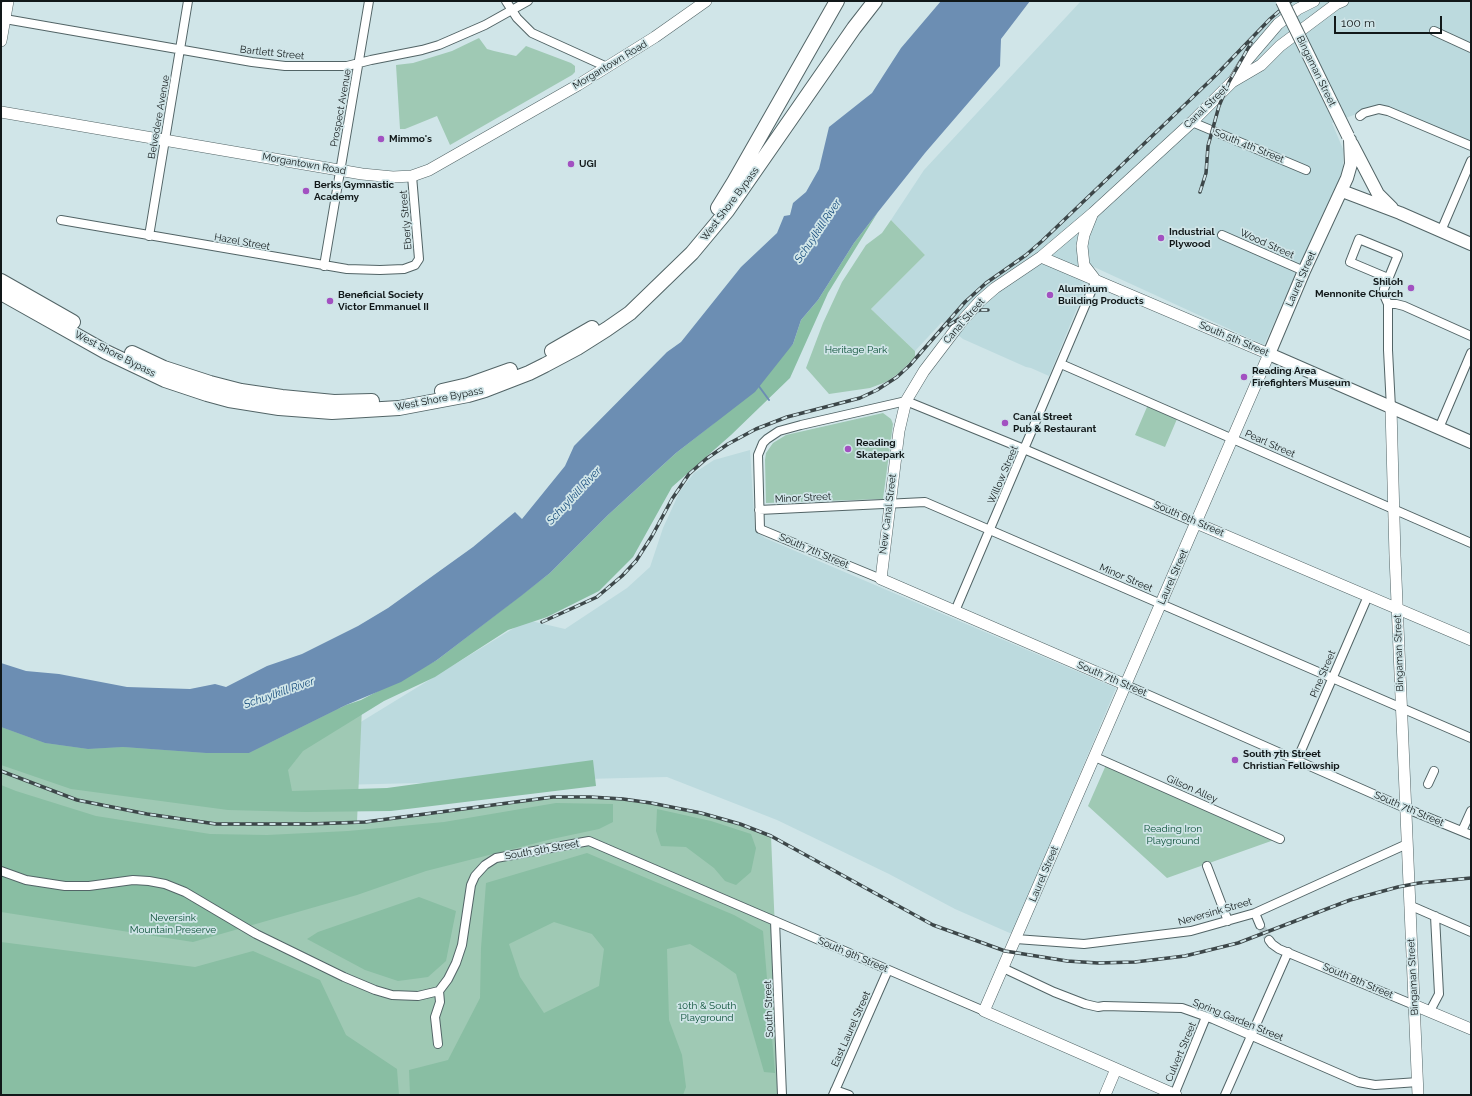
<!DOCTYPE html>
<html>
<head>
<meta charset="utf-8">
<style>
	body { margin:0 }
	#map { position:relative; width:1472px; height:1096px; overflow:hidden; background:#d0e5e8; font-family:Raleway,sans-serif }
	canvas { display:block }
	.frame { position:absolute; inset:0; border:2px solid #111819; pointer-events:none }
	.scale { position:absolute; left:1334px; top:16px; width:108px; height:18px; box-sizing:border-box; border:2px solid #111819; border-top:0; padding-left:5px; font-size:12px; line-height:14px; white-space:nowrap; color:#111819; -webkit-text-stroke:3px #d0e5e8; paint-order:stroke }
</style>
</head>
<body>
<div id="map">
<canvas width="1472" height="1096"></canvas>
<div class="frame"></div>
<div class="scale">100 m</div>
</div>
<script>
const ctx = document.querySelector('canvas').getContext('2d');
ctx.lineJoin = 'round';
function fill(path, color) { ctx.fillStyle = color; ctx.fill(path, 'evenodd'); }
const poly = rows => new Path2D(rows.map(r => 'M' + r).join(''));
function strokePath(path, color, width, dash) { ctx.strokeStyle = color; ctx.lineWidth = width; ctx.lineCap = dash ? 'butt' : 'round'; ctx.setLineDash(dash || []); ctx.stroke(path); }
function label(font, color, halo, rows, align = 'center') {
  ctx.font = font + ' Raleway,sans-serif'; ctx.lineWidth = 3.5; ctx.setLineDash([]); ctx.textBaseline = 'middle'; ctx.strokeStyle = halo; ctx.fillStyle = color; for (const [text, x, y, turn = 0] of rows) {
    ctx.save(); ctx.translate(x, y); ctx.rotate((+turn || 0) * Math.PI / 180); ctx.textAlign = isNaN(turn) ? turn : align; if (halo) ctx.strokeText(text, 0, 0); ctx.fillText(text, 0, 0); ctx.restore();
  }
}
const built = poly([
	[1081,1,1471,1,1471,141,1381,105,1332,123,1343,149,1343,171,1264,345,1094,267,1049,376,1031,368,1026,367,963,339,942,322,915,351,871,309,925,255,891,220,924,170],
	[750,450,755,531,765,538,1116,688,1012,934,955,909,889,874,777,820,667,777,337,785,333,739,527,620,565,629,627,588,650,567,663,528,680,491,694,473,714,460]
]);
const green = poly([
	[479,38,487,49,494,51,516,56,526,46,571,63,575,66,575,72,572,75,450,145,437,116,405,129,400,129,396,65,413,63,452,51],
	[891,220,925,255,871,309,915,351,915,357,899,373,886,382,870,388,829,394,806,368,823,323,842,282,866,245,882,233],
	[1149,406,1177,419,1165,447,1135,435,1147,407],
	[883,413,891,419,893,424,883,499,766,503,765,460,766,453,773,443,786,435],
	[362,707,357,822,404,818,505,803,553,797,590,797,623,799,651,803,701,813,740,824,771,836,782,1095,1,1095,1,727],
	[1106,765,1274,840,1167,878,1088,806]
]);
const forest = poly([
	[878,212,828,293,790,378,731,435,672,487,633,557,599,591,547,617,508,630,435,677,384,701,303,751,288,770,292,791,387,788,593,760,596,786,391,811,305,812,228,810,71,789,1,765,1,727,45,743,88,749,123,747,206,753,249,753,346,705,361,700,437,660,550,573,608,515,676,453,713,424,793,344,801,320,818,300,854,243],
	[1,785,16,791,96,816,210,834,267,835,348,831,444,822,556,803,613,804,613,822,599,829,552,839,426,871,357,895,193,942,1,912],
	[657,809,711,821,751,834,756,848,751,872,736,885,725,881,714,868,686,847,661,846,656,831],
	[587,853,734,915,763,931,775,1073,764,1072,736,974,719,962,690,944,667,949,669,1020,682,1055,686,1087,683,1095,410,1095,409,1070,448,1060,480,998,481,948,486,883],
	[554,922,592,934,604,949,599,986,544,1013,520,977,509,944],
	[419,897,456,911,446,961,428,977,398,981,365,970,307,939,318,932],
	[1,942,195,967,253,951,320,980,346,1035,397,1069,399,1095,1,1095]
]);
const water = poly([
	[941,1,1030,1,1001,39,1000,66,925,153,878,212,854,243,818,300,801,320,793,344,755,392,676,453,608,515,550,573,521,596,437,660,401,682,346,705,249,753,206,753,123,747,88,749,45,743,1,727,1,663,26,671,59,674,127,687,190,689,215,684,226,687,267,666,302,654,358,626,388,608,473,547,515,512,522,519,565,466,574,446,667,352,681,342,741,267,777,233,784,216,790,215,793,203,806,192,819,169,829,127,872,93,901,48]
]);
const stream = poly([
	[758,385,769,400]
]);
const streetTunnel = poly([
	[1260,925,1269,940]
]);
const street = poly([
	[506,1,517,18,532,33,607,67],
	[5,19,252,62,285,66,347,66,371,60,422,50,439,45,485,25,528,1],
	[1434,31,1471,48],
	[1360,116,1364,113,1379,109,1388,111,1471,146],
	[1192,122,1306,170],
	[61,220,347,269,380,270,404,269,415,265,419,259,412,176],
	[1441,231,1471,161],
	[1222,235,1304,271],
	[149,236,188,1],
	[324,266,369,1],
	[1388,278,1350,262,1359,239,1398,255,1384,289,1384,295,1388,304,1388,350,1391,408],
	[1388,304,1396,304,1404,306,1471,336],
	[1061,364,1471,543],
	[1439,428,1471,353],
	[759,510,925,502,1471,738],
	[881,579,760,529,758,455,763,443,767,439,779,431,801,425,906,401,1024,449,1196,523],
	[955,611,1096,280],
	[1126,685,1405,808,1471,835],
	[1095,757,1280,839],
	[1297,760,1368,596],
	[1428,784,1434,771],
	[1462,831,1471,811],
	[1207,866,1228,921],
	[1,871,26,880,65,886,89,886,133,880,149,881,165,884,185,892,256,934,344,977,375,990,392,995,418,996,439,991,448,979,456,963,462,945,471,885,475,876,485,865,496,858,589,841,984,1011],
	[1409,905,1471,932],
	[1255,913,1260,925],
	[775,921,782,1095],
	[1016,939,1084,944,1191,931,1255,913,1407,844],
	[1269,940,1272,944,1279,949,1414,1005],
	[1003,968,1054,992,1085,1004,1098,1007,1104,1006,1182,1008,1213,1019,1358,1082,1375,1085,1418,1082],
	[1430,1011,1439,994,1435,916],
	[438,1044,435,1017,440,1002,439,991],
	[835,1090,849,1095],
	[833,1095,888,970],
	[1174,1095,1206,1017],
	[1225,1095,1288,952]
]);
const secondary = poly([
	[1,41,8,1],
	[1234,80,1243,65,1278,24,1298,9,1314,1],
	[1,112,362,174,393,177,412,176,429,170,578,85,655,37,706,1],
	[1092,215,1084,235,1082,246,1084,265,1094,278],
	[1041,257,1269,354,984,1011,1176,1095],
	[1391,408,1395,556,1418,1095],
	[1196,523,1471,640],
	[1126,685,881,579,899,431,906,401,924,371,962,321,980,301,995,288,1041,257,1093,213,1192,122,1232,82,1261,65,1280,46,1336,4,1343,1],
	[1414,1005,1471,1029],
	[1105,1095,1116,1069]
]);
const primary = poly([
	[1350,140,1351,164,1347,178,1304,271,1269,354,1471,442],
	[1352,144,1378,194,1392,208],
	[1342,191,1400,213,1471,244]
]);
const highway = poly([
	[718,208,734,182,837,1],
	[1,281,73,322],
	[1,293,106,352,165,380,207,394,229,400,279,408,332,412,399,408,468,395,485,390,529,373,545,365,577,348,607,329,630,313,692,253,727,211,854,28,875,1],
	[552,351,592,328],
	[132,353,164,368,210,383,241,391,282,397,334,402,372,401],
	[442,391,468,385,510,370]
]);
const rail = poly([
	[1200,192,1206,173,1208,146,1219,106,1229,82,1251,43],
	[949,325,969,313,980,310,988,310],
	[542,622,597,597,622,576,636,561,652,536,672,499,689,474,706,459,728,444,756,429,787,417,860,398,877,390,897,377,910,365,965,302,986,283,1026,255,1042,241,1215,76,1270,19,1291,1],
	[1,771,77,800,147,814,216,824,310,824,365,822,553,797,590,797,623,799,651,803,701,813,740,824,771,836,933,925,1005,951,1067,961,1098,963,1135,962,1185,956,1238,943,1350,900,1398,887,1419,883,1471,878]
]);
const primaryBridge = poly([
	[1282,1,1348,136]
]);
const markers = [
	[381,139,4,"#a251c1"],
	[571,164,4,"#a251c1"],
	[306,191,4,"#a251c1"],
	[1161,238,4,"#a251c1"],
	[1411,288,4,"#a251c1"],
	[1050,295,4,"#a251c1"],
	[330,301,4,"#a251c1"],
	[1244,377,4,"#a251c1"],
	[1005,423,4,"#a251c1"],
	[848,449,4,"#a251c1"],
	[1235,760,4,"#a251c1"]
];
const streetNames = [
	["Bartlett Street",272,53,6],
	["Morgantown Road",610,65,-31],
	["Bingaman Street",1316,71,64],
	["Canal Street",1206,107,-44],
	["Prospect Avenue",341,108,-80],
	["Belvedere Avenue",159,117,-80],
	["South 4th Street",1249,146,22],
	["Morgantown Road",304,164,10],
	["West Shore Bypass",730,204,-53],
	["Eberly Street",406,220,-95],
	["Hazel Street",242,242,10],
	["Wood Street",1267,244,24],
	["Laurel Street",1301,279,-66],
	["Canal Street",964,321,-49],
	["South 5th Street",1234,339,23],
	["West Shore Bypass",115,354,27],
	["West Shore Bypass",439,399,-11],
	["Pearl Street",1270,444,24],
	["Willow Street",1003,475,-67],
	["Minor Street",803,498,-3],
	["New Canal Street",888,514,-83],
	["South 6th Street",1189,519,23],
	["South 7th Street",814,551,23],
	["Laurel Street",1173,577,-66],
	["Minor Street",1126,578,23],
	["Bingaman Street",1399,653,-92],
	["Pine Street",1323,674,-67],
	["South 7th Street",1112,679,23],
	["Gilson Alley",1192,789,24],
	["South 7th Street",1409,809,23],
	["South 9th Street",542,850,-10],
	["Laurel Street",1044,874,-67],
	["Neversink Street",1215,912,-16],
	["South 9th Street",853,955,23],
	["Bingaman Street",1413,977,-93],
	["South 8th Street",1358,981,23],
	["South Street",769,1009,-92],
	["Spring Garden Street",1238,1020,22],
	["East Laurel Street",851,1029,-66],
	["Culvert Street",1181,1052,-67]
];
const poiNames = [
	["Mimmo's",389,139],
	["UGI",579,164],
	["Berks Gymnastic",314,185],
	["Academy",314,197],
	["Industrial",1169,232],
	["Plywood",1169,244],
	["Shiloh",1403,282,"right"],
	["Mennonite Church",1403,294,"right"],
	["Aluminum",1058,289],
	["Building Products",1058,301],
	["Beneficial Society",338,295],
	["Victor Emmanuel II",338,307],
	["Reading Area",1252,371],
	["Firefighters Museum",1252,383],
	["Canal Street",1013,417],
	["Pub & Restaurant",1013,429],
	["Reading",856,443],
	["Skatepark",856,455],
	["South 7th Street",1243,754],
	["Christian Fellowship",1243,766]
];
const parkNames = [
	["Heritage Park",856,350],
	["Reading Iron",1173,829],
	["Playground",1173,841],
	["Neversink",173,918],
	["Mountain Preserve",173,930],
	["10th & South",707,1006],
	["Playground",707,1018]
];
const waterNames = [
	["Schuylkill River",818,231,-56],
	["Schuylkill River",574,496,-47],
	["Schuylkill River",279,693,-19]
];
fill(built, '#bcdade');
fill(green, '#9fc9b4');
fill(forest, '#89bea3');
fill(water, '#6c8eb3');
strokePath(stream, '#6c8eb3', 2);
strokePath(streetTunnel, '#b3c6c9', 8, [8, 4]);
strokePath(street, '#526466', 10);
strokePath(secondary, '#526466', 12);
strokePath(primary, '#526466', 14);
strokePath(highway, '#526466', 16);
strokePath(street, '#fff', 8);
strokePath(secondary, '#fff', 11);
strokePath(primary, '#fff', 12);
strokePath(highway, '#fff', 14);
strokePath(rail, '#3d4749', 3.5);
strokePath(rail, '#d0e5e8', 2, [6]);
strokePath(primaryBridge, '#526466', 14, []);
strokePath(primaryBridge, '#fff', 12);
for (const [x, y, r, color] of markers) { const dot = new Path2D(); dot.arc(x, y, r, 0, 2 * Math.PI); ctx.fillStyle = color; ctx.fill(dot); strokePath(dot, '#d0e5e8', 1.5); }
label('10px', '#111819', '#d0e5e8', streetNames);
label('bold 10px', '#111819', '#d0e5e8', poiNames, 'left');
label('10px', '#084d34', '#d0e5e8', parkNames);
label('italic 11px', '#184d7d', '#d0e5e8', waterNames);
</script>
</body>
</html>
